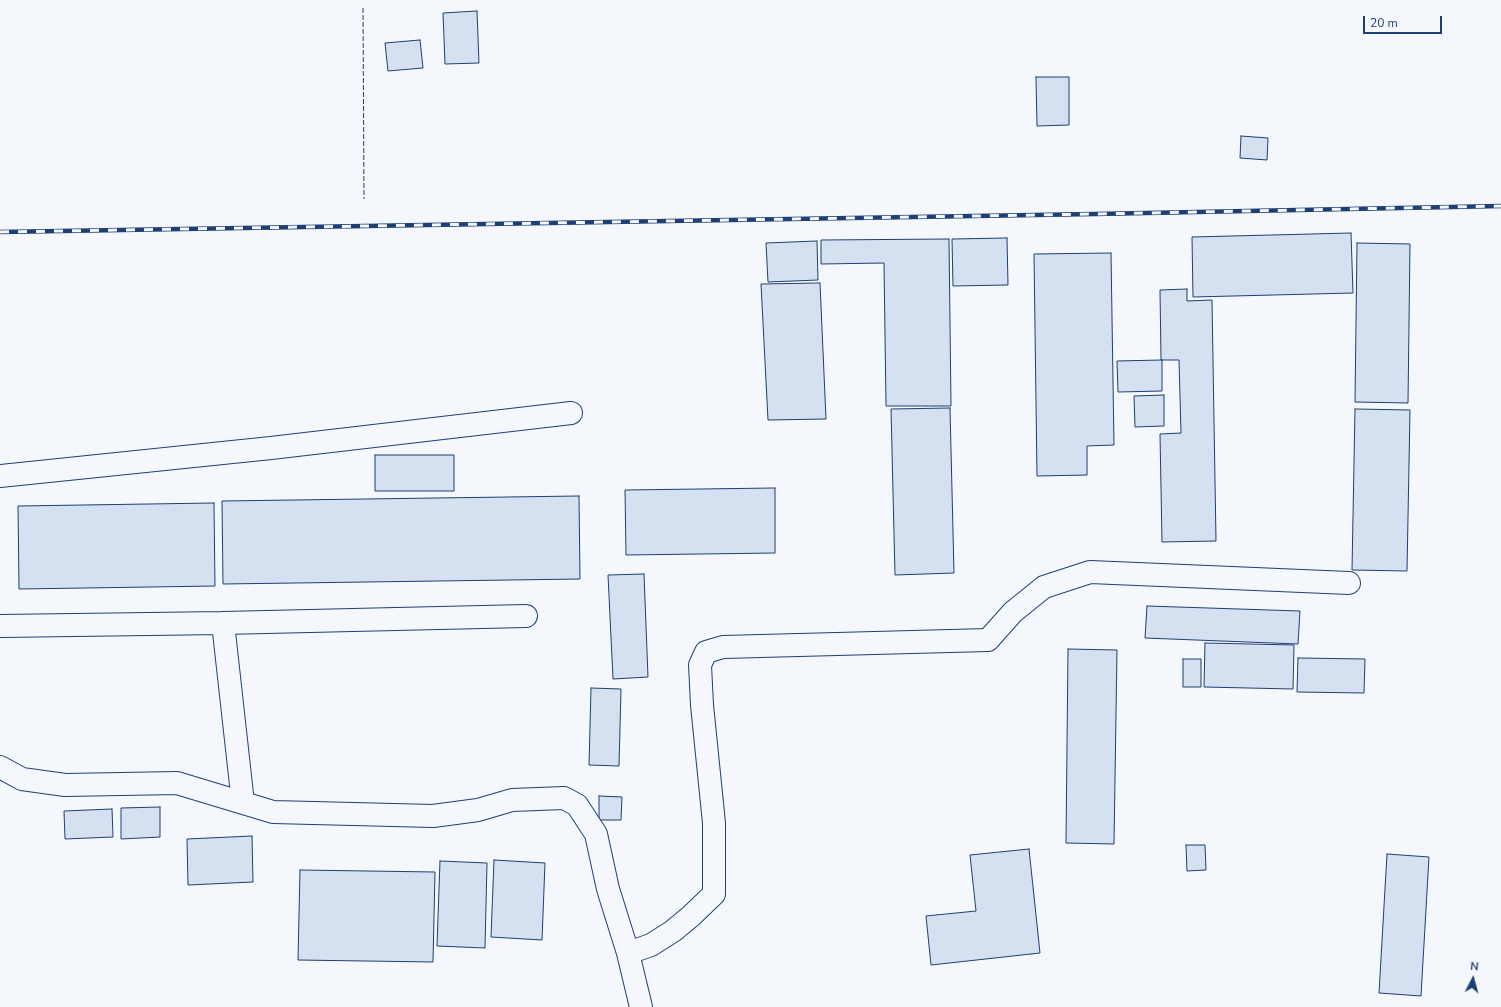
<!DOCTYPE html>
<html>
<head>
<meta charset="utf-8">
<style>
	body { margin:0 }
	#map { position:relative; width:1501px; height:1007px; overflow:hidden; background:#f4f7fb; font-family:"Nunito Sans",sans-serif }
	canvas { display:block }
	.north { position:absolute; left:1453px; top:959px; width:40px; height:40px; -webkit-text-stroke:3px #f4f7fb; paint-order:stroke; rotate:6deg; font-size:11px; font-weight:700; line-height:16px; text-align:center; color:#1d3f73 }
	.north::after { content:''; display:block; margin:auto; width:14px; height:18px; background:#1d3f73; clip-path:polygon(50% 0,100% 100%,50% 72%,0 100%) }
	.scale { position:absolute; left:1363px; top:16px; width:79px; height:18px; box-sizing:border-box; border:2px solid #1d3f73; border-top:0; padding-left:5px; font-size:12px; line-height:14px; white-space:nowrap; color:#1d3f73; -webkit-text-stroke:3px #f4f7fb; paint-order:stroke }
</style>
</head>
<body>
<div id="map">
<canvas width="1501" height="1007"></canvas>
<div class="north">N</div>
<div class="scale">20 m</div>
</div>
<script>
const ctx = document.querySelector('canvas').getContext('2d');
ctx.lineJoin = 'round';
function fill(path, color) { ctx.fillStyle = color; ctx.fill(path, 'evenodd'); }
const poly = rows => new Path2D(rows.map(r => 'M' + r).join(''));
function strokePath(path, color, width, dash) { ctx.strokeStyle = color; ctx.lineWidth = width; ctx.lineCap = dash ? 'butt' : 'round'; ctx.setLineDash(dash || []); ctx.stroke(path); }
const building = poly([
	[477,11,479,63,445,64,443,13,477,11],
	[420,40,423,68,388,71,385,43,420,40],
	[1036,77,1069,77,1069,125,1037,126,1036,77],
	[1241,136,1268,138,1267,160,1240,158,1241,136],
	[1351,233,1353,293,1193,297,1192,237,1351,233],
	[1007,238,1008,285,953,286,952,239,1007,238],
	[949,239,951,406,886,406,884,263,821,264,821,240,949,239],
	[817,241,818,280,768,282,766,243,817,241],
	[1357,243,1410,244,1408,403,1355,402,1357,243],
	[1111,253,1114,445,1087,446,1087,475,1037,476,1034,254,1111,253],
	[820,283,826,419,768,420,761,284,820,283],
	[1187,289,1187,301,1212,300,1216,541,1162,542,1160,434,1181,433,1179,360,1161,360,1160,290,1187,289],
	[1162,360,1162,391,1118,392,1117,361,1162,360],
	[1164,395,1164,426,1135,427,1134,396,1164,395],
	[950,408,954,573,895,575,891,409,950,408],
	[1355,409,1410,410,1407,571,1352,570,1355,409],
	[375,455,454,455,454,491,375,491,375,455],
	[775,488,775,553,626,555,625,490,775,488],
	[579,496,580,579,223,584,222,501,579,496],
	[214,503,215,586,19,589,18,506,214,503],
	[644,574,648,677,613,679,608,575,644,574],
	[1147,606,1300,611,1298,644,1145,638,1147,606],
	[1205,643,1294,645,1293,689,1204,687,1205,643],
	[1068,649,1117,650,1114,844,1066,843,1068,649],
	[1298,658,1365,659,1364,693,1297,692,1298,658],
	[1183,659,1201,659,1201,687,1183,687,1183,659],
	[591,688,621,689,619,766,589,765,591,688],
	[599,796,622,797,621,820,599,820,599,796],
	[160,807,160,837,121,839,121,808,160,807],
	[112,809,113,837,65,839,64,811,112,809],
	[252,836,253,882,188,885,187,839,252,836],
	[1186,845,1205,845,1206,870,1187,871,1186,845],
	[1029,849,1040,953,931,965,926,916,976,911,970,855,1029,849],
	[1387,854,1429,857,1421,996,1379,993,1387,854],
	[494,860,545,863,542,940,491,937,494,860],
	[440,861,487,863,485,948,437,946,440,861],
	[300,870,435,872,433,962,298,960,300,870]
]);
const minor = poly([
	[0,476,271,448,571,413],
	[223,623,243,803],
	[0,626,223,623,526,616],
	[0,767,22,779,65,785,177,783,273,812,433,816,478,810,512,800,564,798,577,805,596,834,608,889,628,953,641,1007],
	[628,953,651,945,673,931,691,916,714,894,714,823,702,705,700,665,706,652,723,647,988,640,1013,612,1044,587,1090,572,1349,583]
]);
const rail = poly([
	[0,232,1095,214,1501,206]
]);
const fence = poly([
	[363,8,364,199]
]);
fill(building, '#d5e0f0');
strokePath(building, '#1d3f73', 1);
strokePath(minor, '#1d3f73', 24);
strokePath(minor, '#f4f7fb', 22);
strokePath(rail, '#1d3f73', 4.5);
strokePath(rail, '#f4f7fb', 3, [9]);
strokePath(fence, '#1d3f73', 1, [5, 2]);
</script>
</body>
</html>
